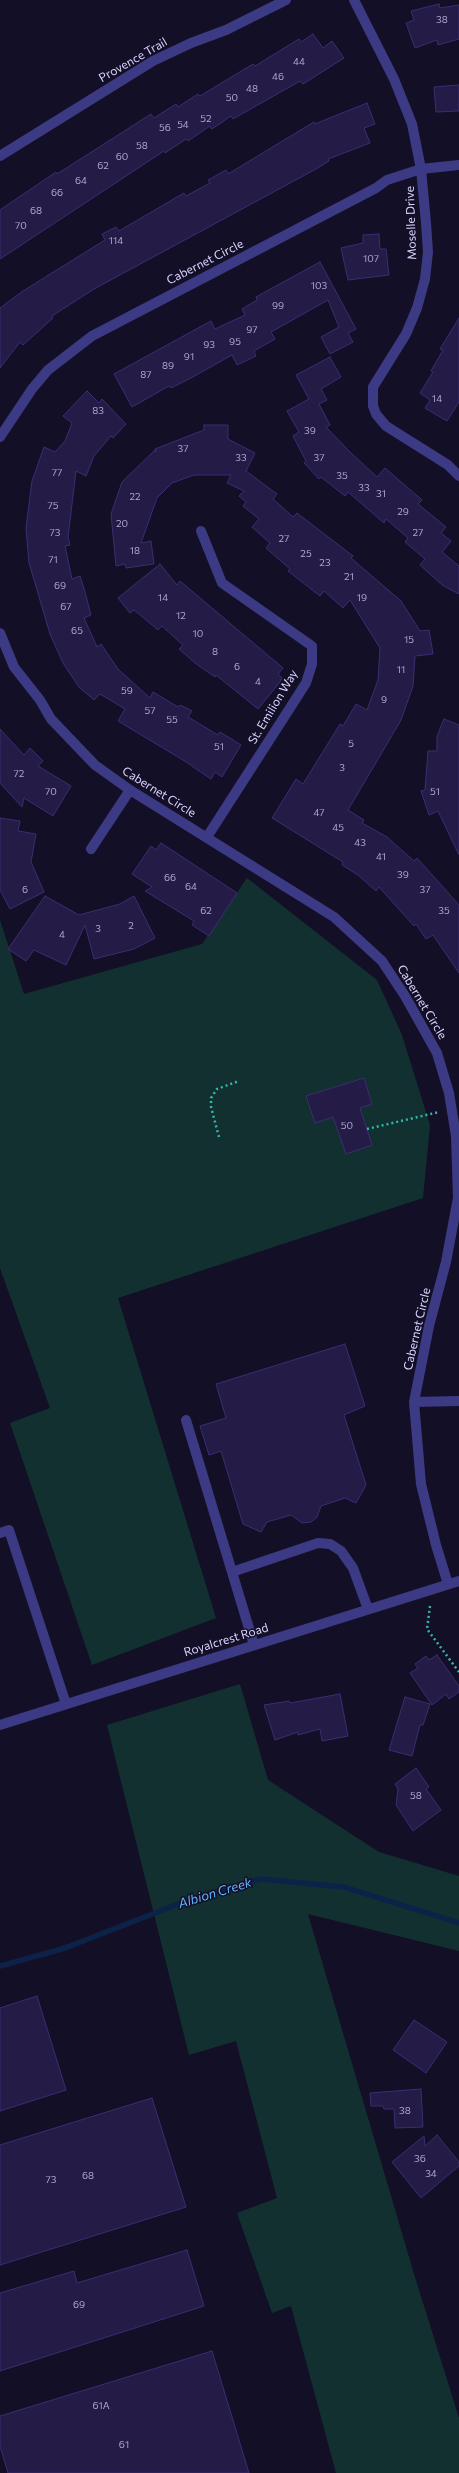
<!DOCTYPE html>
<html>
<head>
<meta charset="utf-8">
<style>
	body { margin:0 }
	canvas { display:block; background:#130f26 }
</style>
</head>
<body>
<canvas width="459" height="2473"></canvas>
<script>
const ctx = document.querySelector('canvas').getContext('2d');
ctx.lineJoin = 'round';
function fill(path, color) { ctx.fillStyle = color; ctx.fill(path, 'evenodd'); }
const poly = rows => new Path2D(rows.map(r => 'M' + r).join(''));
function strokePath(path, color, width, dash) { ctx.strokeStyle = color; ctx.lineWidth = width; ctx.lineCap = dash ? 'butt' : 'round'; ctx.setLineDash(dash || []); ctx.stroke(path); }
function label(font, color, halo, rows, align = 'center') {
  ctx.font = font + ' Commissioner,sans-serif'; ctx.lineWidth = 3; ctx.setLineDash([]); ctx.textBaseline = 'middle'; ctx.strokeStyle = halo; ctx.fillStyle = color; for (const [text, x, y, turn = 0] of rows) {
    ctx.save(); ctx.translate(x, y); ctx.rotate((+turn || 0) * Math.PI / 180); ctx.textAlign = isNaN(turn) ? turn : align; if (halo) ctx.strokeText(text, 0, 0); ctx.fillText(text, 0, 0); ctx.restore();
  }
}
const green = poly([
	[247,878,377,980,402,1035,430,1125,423,1198,118,1298,216,1618,92,1665,10,1423,50,1408,0,1268,0,920,24,994,202,944],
	[240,1684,268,1780,379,1852,459,1876,459,1951,308,1914,414,2274,459,2418,459,2473,336,2473,291,2306,272,2313,237,2213,277,2198,236,2041,189,2055,107,1725]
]);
const stream = poly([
	[0,1966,65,1948,191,1899,261,1879,344,1887,459,1923]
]);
const building = poly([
	[439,4,440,8,459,5,459,39,438,45,437,40,415,48,406,23,414,20,411,11,439,4],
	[313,34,323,48,332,41,344,58,303,84,300,81,233,119,231,116,212,129,210,126,188,141,186,139,165,153,164,151,0,259,0,210,56,172,57,174,151,114,154,118,176,104,178,107,198,94,200,96,253,64,255,66,299,39,301,42,313,34],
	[459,85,459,111,436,112,434,87,459,85],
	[367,103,375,124,364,128,370,143,328,159,329,161,316,169,94,289,52,316,53,318,23,345,20,342,0,368,0,308,23,291,105,240,102,234,116,227,119,231,184,193,186,196,210,183,208,180,226,170,228,174,314,122,315,124,367,103],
	[379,234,380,249,386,249,389,275,348,280,341,248,363,243,363,235,379,234],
	[320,262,356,329,348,333,353,342,330,354,321,337,339,327,328,300,271,332,275,339,254,351,256,356,237,365,232,355,189,379,171,388,169,386,132,407,114,374,211,321,215,329,245,315,242,309,257,300,256,297,320,262],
	[459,318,459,402,447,421,425,408,430,400,420,393,433,372,431,371,443,350,440,349,459,318],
	[330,357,341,377,321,389,327,400,319,404,330,425,326,427,351,453,377,477,385,468,422,500,418,504,446,527,441,533,451,541,442,552,459,566,459,594,442,585,420,565,425,559,405,542,408,538,386,519,384,523,348,492,345,496,321,477,319,479,304,463,306,461,293,436,299,432,287,411,309,399,296,375,330,357],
	[87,391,99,403,102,399,126,424,113,438,111,436,94,456,86,476,76,471,68,537,70,545,65,546,72,579,80,576,85,592,91,615,84,618,97,647,101,644,118,669,150,698,153,692,178,707,180,705,192,711,188,717,218,735,220,732,241,745,222,777,215,772,211,779,183,760,118,721,125,709,100,694,94,700,79,687,63,663,50,634,29,563,26,528,32,481,44,447,55,452,65,441,72,423,63,416,87,391],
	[204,425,228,425,228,439,255,453,246,471,277,494,273,499,293,517,297,513,353,556,351,558,401,601,420,631,429,630,433,654,415,656,413,686,401,720,348,810,364,820,362,823,387,837,414,861,417,858,459,905,459,973,433,935,426,939,416,924,414,926,379,887,376,891,358,875,342,865,343,862,272,818,296,779,303,784,340,724,343,726,356,704,367,710,378,680,380,648,350,600,343,608,324,591,320,596,288,571,290,569,266,548,270,543,252,527,259,519,243,506,246,502,239,496,244,491,227,483,231,475,194,475,172,483,157,498,141,543,151,541,154,564,126,568,125,564,116,566,111,514,122,482,155,450,156,452,155,449,204,430,204,425],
	[160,564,177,585,180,581,283,668,278,674,282,678,280,682,258,709,216,675,215,677,195,663,179,649,183,645,162,626,158,630,134,610,130,613,118,598,160,564],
	[444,719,459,725,459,855,438,811,429,815,421,791,425,790,428,751,437,751,437,736,444,719],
	[0,729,24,755,30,748,43,761,38,766,71,786,53,816,24,798,22,807,0,783,0,729],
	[0,818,20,821,18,831,36,834,31,862,44,892,10,909,0,890,0,818],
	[161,843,237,893,209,936,192,925,194,921,145,891,152,887,132,874,151,846,156,850,161,843],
	[45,896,79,915,120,904,134,896,155,938,134,949,94,959,85,925,66,965,34,950,26,961,8,949,45,896],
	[364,1078,372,1104,360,1108,372,1145,346,1154,333,1117,315,1123,306,1096,364,1078],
	[345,1344,365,1406,344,1415,366,1485,356,1503,345,1498,321,1506,317,1517,311,1522,302,1523,291,1515,267,1522,261,1532,243,1524,221,1451,209,1455,200,1426,226,1418,216,1384,345,1344],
	[437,1655,459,1686,459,1692,449,1699,446,1694,432,1705,410,1673,418,1668,415,1664,426,1656,429,1660,437,1655],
	[340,1694,348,1736,322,1741,320,1729,298,1735,298,1732,275,1740,264,1705,289,1701,290,1703,340,1694],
	[405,1697,430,1704,423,1725,420,1725,412,1756,389,1750,405,1697],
	[416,1768,429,1787,426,1789,441,1810,413,1831,396,1805,398,1789,395,1784,416,1768],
	[37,1996,66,2090,0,2111,0,2008,37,1996],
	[414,2020,447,2042,426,2073,393,2050,414,2020],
	[421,2089,423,2127,395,2128,394,2109,384,2109,383,2106,371,2106,370,2093,421,2089],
	[152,2098,186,2207,0,2265,0,2145,152,2098],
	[437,2135,459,2162,459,2166,421,2198,392,2162,424,2136,425,2146,437,2135],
	[187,2250,204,2306,0,2371,0,2293,74,2271,77,2283,187,2250],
	[212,2351,249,2473,8,2473,0,2446,0,2416,212,2351]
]);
const path = poly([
	[367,1129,439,1112],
	[219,1137,211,1107,211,1098,217,1089,239,1081],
	[430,1606,427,1629,459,1672]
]);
const minor = poly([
	[354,0,394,79,412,124,421,169,426,223,428,252,425,279,417,308,406,334,373,387,373,406,376,414,386,426,448,465,459,476],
	[0,156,153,61,191,43,226,30,286,0],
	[0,437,32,389,48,370,92,336,376,188,387,180,421,169,459,165],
	[201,531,222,583,312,646,312,664,306,683,207,837],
	[0,633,14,667,40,700,51,719,95,765,130,790,334,917,382,961,405,996,437,1053,449,1093,456,1136,458,1198,446,1262,429,1326,414,1402,421,1484,436,1545,448,1584],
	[91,849,130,790],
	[414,1402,459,1401],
	[186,1420,232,1572],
	[0,1533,9,1530,66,1704],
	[254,1645,232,1572,318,1543,330,1544,341,1551,353,1568,368,1609],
	[0,1725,459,1581]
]);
const numberNames = [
	["38",442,20],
	["44",299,62],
	["46",278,77],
	["48",252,89],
	["50",232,98],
	["52",206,119],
	["54",183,125],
	["56",165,128],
	["58",142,146],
	["60",122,157],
	["62",103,166],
	["64",81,181],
	["66",57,193],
	["68",36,211],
	["70",21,226],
	["114",116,241],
	["107",371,259],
	["103",319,286],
	["99",278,306],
	["97",252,330],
	["95",235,342],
	["93",209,345],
	["91",189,357],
	["89",168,366],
	["87",146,375],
	["14",437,399],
	["83",98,411],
	["39",310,431],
	["37",183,449],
	["33",241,458],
	["37",319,458],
	["77",57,473],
	["35",342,476],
	["33",364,488],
	["31",381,494],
	["22",135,497],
	["75",53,506],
	["29",403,512],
	["20",122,524],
	["73",55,533],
	["27",418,533],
	["27",284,539],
	["18",135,551],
	["25",306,554],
	["71",53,560],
	["23",325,563],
	["21",349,577],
	["69",60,586],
	["14",163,598],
	["19",362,598],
	["67",66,607],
	["12",181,616],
	["65",77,631],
	["10",198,634],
	["15",409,640],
	["8",215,652],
	["6",237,667],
	["11",401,670],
	["4",258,682],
	["59",127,691],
	["9",384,700],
	["57",150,711],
	["55",172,720],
	["5",351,744],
	["51",219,747],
	["3",342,768],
	["72",19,774],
	["70",51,792],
	["51",435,792],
	["47",319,813],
	["45",338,828],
	["43",360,843],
	["41",381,857],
	["39",403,875],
	["66",170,878],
	["64",191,887],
	["6",25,890],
	["37",425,890],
	["62",206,911],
	["35",444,911],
	["2",131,926],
	["3",98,929],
	["4",62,935],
	["50",347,1126],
	["58",416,1796],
	["38",405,2111],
	["36",420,2159],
	["34",431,2174],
	["68",88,2176],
	["73",51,2180],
	["69",79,2305],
	["61A",101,2406],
	["61",124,2445]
];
const streetNames = [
	["Provence Trail",133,60,-30],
	["Moselle Drive",411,223,-92],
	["Cabernet Circle",205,262,-27],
	["St. Emilion Way",273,707,-59],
	["Cabernet Circle",159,792,32],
	["Cabernet Circle",422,1002,59],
	["Cabernet Circle",417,1329,-77],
	["Royalcrest Road",226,1640,-17]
];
const waterNames = [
	["Albion Creek",215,1893,-17]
];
fill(green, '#12302f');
strokePath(stream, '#0c2248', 5.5);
fill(building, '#241b47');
strokePath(building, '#3b2d73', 1);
strokePath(path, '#2fb8b0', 2.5, [2, 3]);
strokePath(minor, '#3d3a85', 10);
label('10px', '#aca6d1', null, numberNames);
label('12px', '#d9d4ff', '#130f26', streetNames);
label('italic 13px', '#62b6ff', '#130f26', waterNames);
</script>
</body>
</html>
